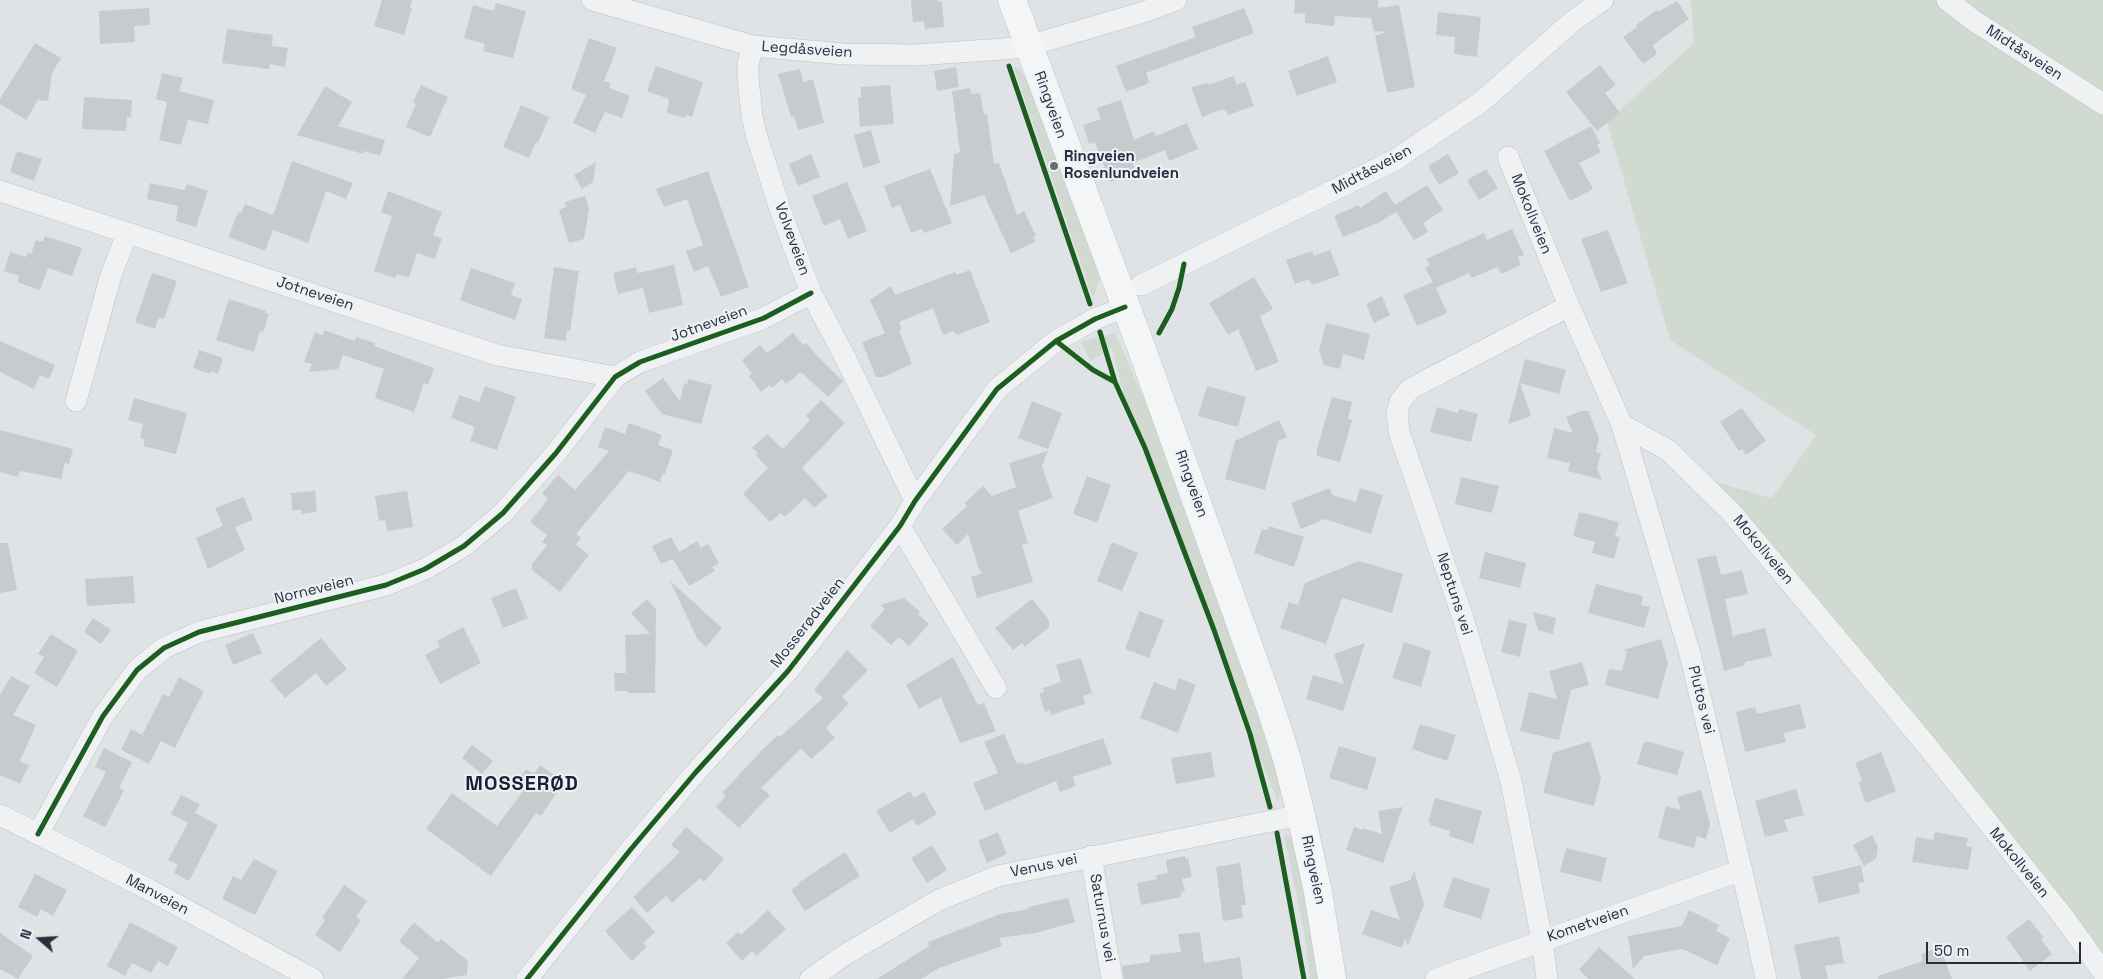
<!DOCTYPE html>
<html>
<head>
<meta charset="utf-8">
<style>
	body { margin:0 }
	#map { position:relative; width:2103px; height:979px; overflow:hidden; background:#e0e3e6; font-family:"Space Grotesk",sans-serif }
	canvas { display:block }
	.north { position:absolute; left:15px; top:914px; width:50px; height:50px; -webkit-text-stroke:4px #eef1f6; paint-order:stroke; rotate:289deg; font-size:14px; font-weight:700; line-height:20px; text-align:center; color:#272f3f }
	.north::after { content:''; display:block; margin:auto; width:18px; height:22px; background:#272f3f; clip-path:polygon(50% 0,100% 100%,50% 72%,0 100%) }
	.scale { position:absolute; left:1926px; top:942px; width:155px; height:22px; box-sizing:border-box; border:2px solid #272f3f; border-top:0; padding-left:6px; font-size:15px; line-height:18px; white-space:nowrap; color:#272f3f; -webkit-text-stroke:4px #eef1f6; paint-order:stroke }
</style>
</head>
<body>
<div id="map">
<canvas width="2103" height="979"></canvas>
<div class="north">N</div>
<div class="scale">50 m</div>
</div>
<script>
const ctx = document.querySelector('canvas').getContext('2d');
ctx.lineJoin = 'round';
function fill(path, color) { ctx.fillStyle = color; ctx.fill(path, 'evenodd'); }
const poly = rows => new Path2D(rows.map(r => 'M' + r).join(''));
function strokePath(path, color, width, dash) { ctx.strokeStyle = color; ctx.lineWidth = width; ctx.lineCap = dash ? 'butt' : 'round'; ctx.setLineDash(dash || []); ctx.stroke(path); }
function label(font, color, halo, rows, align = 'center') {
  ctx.font = font + ' "Space Grotesk",sans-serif'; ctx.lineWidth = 4; ctx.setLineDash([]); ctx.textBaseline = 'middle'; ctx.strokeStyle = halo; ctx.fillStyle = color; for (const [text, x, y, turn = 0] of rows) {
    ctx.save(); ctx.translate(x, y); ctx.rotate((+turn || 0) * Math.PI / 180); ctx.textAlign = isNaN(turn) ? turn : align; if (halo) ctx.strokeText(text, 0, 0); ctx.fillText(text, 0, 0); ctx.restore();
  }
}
const green = poly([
	[1691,0,2103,0,2103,958,1697,477,1772,498,1816,435,1670,340,1607,122,1694,43],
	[1018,67,1027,80,1101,274,1093,299,1014,68],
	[1115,333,1237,612,1282,783,1278,802,1250,734,1214,630,1145,448,1128,411,1112,348,1090,361,1081,342],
	[1284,835,1294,838,1314,927,1320,979,1310,979,1305,936]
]);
const building = poly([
	[382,0,412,0,410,8,412,8,404,35,374,26],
	[911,0,938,0,938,2,942,2,944,27,925,29,924,21,913,22],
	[1295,0,1378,0,1378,8,1399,5,1415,87,1387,93,1375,36,1386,32,1374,31,1371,18,1335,16,1334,26,1305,23,1305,14,1294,13],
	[1677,1,1689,19,1653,45,1657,54,1643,64,1623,37,1637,27,1636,25,1657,10,1658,12],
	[496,3,526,11,513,58,483,51,485,44,464,38,473,5,494,11],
	[149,8,150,25,134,26,135,42,100,44,99,11],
	[1244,8,1254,33,1146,73,1149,82,1147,84,1126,92,1116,66,1196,37,1192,27],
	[1438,12,1481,17,1477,57,1454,54,1455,37,1436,35],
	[227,29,273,35,272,46,288,48,285,67,270,64,269,69,222,63],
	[589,38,617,48,604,81,611,83,609,88,630,96,622,118,605,112,595,133,573,123,586,95,571,89],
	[35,43,61,58,52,73,48,101,38,100,26,120,0,104,0,99],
	[1328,56,1337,82,1297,96,1288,71],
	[1600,65,1616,85,1605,93,1620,113,1597,131,1566,92],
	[656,66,703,82,692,117,686,114,685,118,667,113,669,99,647,91],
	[956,67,959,87,937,91,934,71],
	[800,69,803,82,813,79,824,123,798,130,794,116,791,117,778,74],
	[162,73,183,78,179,91,214,100,208,124,188,120,181,145,159,140,167,102,156,99],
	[1233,76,1237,85,1245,82,1254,106,1228,115,1226,110,1224,111,1223,109,1202,117,1191,87,1207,83,1208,85],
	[421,85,448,97,430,137,406,127,416,104,413,102],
	[890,85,894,124,860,127,858,97,861,97,861,87],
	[325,86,352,102,338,126,385,140,380,156,364,151,363,154,297,135],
	[970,88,971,94,980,93,984,115,987,114,994,164,999,163,1017,215,1024,211,1036,236,1033,237,1035,242,1011,253,984,195,950,206,954,154,960,152,952,91],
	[84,97,132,100,131,117,127,117,126,131,82,129],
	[1121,100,1134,140,1154,131,1156,136,1187,123,1198,149,1169,161,1165,150,1133,163,1136,173,1110,182,1095,142,1089,144,1083,125,1101,119,1097,108],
	[521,105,549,117,538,143,536,142,529,158,503,147],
	[1591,126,1600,143,1597,145,1601,152,1579,163,1593,189,1570,201,1544,151],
	[871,130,880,163,863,168,854,135],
	[17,151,42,159,34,181,10,172],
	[811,154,820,177,798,186,789,164],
	[1448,154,1459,173,1439,185,1428,166],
	[292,161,353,183,346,199,326,191,308,243,273,230,265,251,228,237,238,212,241,213,245,204,273,215],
	[596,162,593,182,582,189,574,175],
	[930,169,952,223,925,233,921,229,911,233,900,205,892,208,884,186],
	[1486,169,1498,188,1479,200,1467,180],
	[708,171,749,287,721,297,708,266,694,272,686,251,703,245,687,199,664,207,656,189],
	[847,182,867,231,848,239,840,219,824,226,812,196],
	[150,183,185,190,187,184,208,191,196,227,176,221,178,206,147,199],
	[1427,185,1443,210,1423,223,1428,232,1414,240,1396,212,1380,222,1343,237,1334,216,1359,205,1360,208,1386,191,1395,205],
	[388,191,442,212,433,235,442,238,435,259,417,253,409,278,397,274,395,278,374,271,392,216,381,212],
	[585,196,589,209,584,239,569,243,559,210,566,207,565,202],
	[1512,229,1524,255,1518,257,1521,265,1501,274,1498,267,1471,278,1469,273,1436,288,1447,313,1417,326,1403,295,1433,282,1425,268,1430,265,1426,259,1484,233,1487,240],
	[1608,230,1628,283,1601,292,1581,239],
	[45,236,82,248,72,276,48,268,40,290,17,282,19,276,4,271,10,252,26,257,27,253,31,254,36,240,43,242],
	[1330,250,1340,275,1312,285,1309,279,1295,284,1286,260,1312,251,1314,256],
	[674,265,683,305,649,313,643,288,618,294,613,273,636,267,637,273],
	[554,267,579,271,570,331,567,330,566,341,544,338],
	[471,268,515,283,511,295,522,299,515,320,460,300],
	[970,270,990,322,957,335,953,331,943,335,933,308,899,322,902,329,899,331,912,364,883,377,876,377,862,342,885,333,870,300,891,286,895,295,955,272,956,275],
	[152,273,177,281,164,319,159,317,155,329,135,322],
	[1254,277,1273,309,1260,316,1279,362,1256,371,1238,329,1228,335,1209,303],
	[1382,296,1390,315,1374,323,1366,304],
	[229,299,266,311,265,313,269,314,263,332,260,331,254,352,216,340],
	[1326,323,1370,334,1364,360,1343,354,1340,369,1324,365,1319,350],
	[324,330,355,341,356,337,375,343,374,346,434,368,428,385,424,383,414,412,375,398,384,369,343,355,338,369,309,372,312,364,304,362,315,332,323,335],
	[793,333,803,345,806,343,818,357,843,381,828,397,801,372,786,384,782,379,772,388,770,385,761,392,749,376,752,374,742,360,760,345,767,353],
	[0,341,55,365,49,379,40,375,34,389,0,372],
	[199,350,223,358,218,374,211,371,210,374,193,368],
	[1525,359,1566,370,1559,394,1520,383,1531,416,1508,424],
	[663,378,680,401,684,383,687,384,688,379,712,385,701,424,662,414,645,391],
	[485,386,516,397,497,450,470,441,475,427,451,418,459,395,479,402],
	[1207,386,1246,397,1238,427,1198,416],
	[1332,397,1352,402,1348,419,1352,420,1340,462,1317,456,1317,449],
	[134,398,187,413,176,454,143,446,145,440,140,438,143,424,128,420],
	[821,400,845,423,802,468,828,496,814,508,805,498,785,517,781,513,770,522,743,494,768,468,756,455,758,453,752,448,767,434,783,449,810,420,806,416],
	[1032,401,1062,413,1048,449,1018,438],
	[1437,407,1458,413,1459,409,1478,414,1471,442,1430,432],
	[1742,408,1766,441,1746,455,1742,449,1739,451,1720,422],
	[1581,411,1588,411,1599,438,1596,452,1601,453,1597,468,1602,480,1568,471,1570,463,1547,458,1554,428,1573,433,1566,417],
	[1279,420,1287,437,1278,441,1265,490,1225,479,1235,441],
	[629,423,662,435,658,445,673,450,665,474,663,473,660,482,629,471,576,534,581,538,576,545,589,555,560,592,532,570,532,564,547,545,542,542,547,535,530,522,548,499,542,493,558,475,575,490,609,451,598,447,605,427,625,434],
	[0,430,73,449,69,464,65,463,61,479,20,471,18,477,0,472],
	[1048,451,1042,466,1053,498,1018,511,1028,543,1022,545,1033,582,977,598,971,577,983,573,979,569,968,534,957,545,942,529,967,506,965,503,983,486,992,496,1016,487,1009,463],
	[1087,476,1111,485,1097,523,1073,514],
	[1461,477,1499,486,1492,513,1455,504],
	[1330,488,1332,495,1356,502,1360,488,1383,495,1371,534,1325,519,1301,529,1291,503],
	[315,491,317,512,301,514,301,510,292,510,291,493],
	[407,491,413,527,387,531,385,520,379,521,375,496],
	[244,497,253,520,235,527,245,550,208,569,196,538,223,526,215,508],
	[1579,512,1619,522,1615,536,1620,537,1614,559,1592,553,1595,542,1573,536],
	[1269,526,1304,537,1294,567,1254,553,1262,529,1267,530],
	[671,537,679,552,697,541,701,548,708,544,719,563,712,567,715,571,689,586,673,559,661,564,652,546],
	[1112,542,1138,553,1122,591,1097,581],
	[0,543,8,543,17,590,0,593],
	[1485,552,1526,563,1520,588,1479,578],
	[1716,555,1721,575,1742,570,1748,594,1725,599,1733,636,1765,628,1772,656,1745,662,1745,665,1724,671,1697,559],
	[1359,561,1403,574,1392,613,1342,598,1326,644,1280,628,1289,602,1298,605,1305,583],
	[133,576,135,603,87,606,85,579],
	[670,581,722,628,706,647,697,638],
	[1596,584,1643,596,1641,605,1650,607,1644,628,1588,613],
	[516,588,528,618,503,628,491,598],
	[904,598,920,612,918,614,929,624,909,646,899,637,891,645,870,626,885,609,880,605],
	[647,599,656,609,655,693,628,693,628,691,615,691,614,673,626,673,625,635,650,634,631,613],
	[1032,599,1049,620,1049,627,1025,647,1022,643,1013,650,995,628],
	[1139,611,1164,620,1149,658,1125,649],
	[1533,612,1556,618,1553,634,1538,630],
	[93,618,111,630,101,644,84,632],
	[1509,620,1527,624,1520,657,1501,652],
	[463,627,481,663,440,684,425,655,440,647,437,641],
	[253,633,262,653,233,665,225,645],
	[51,634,78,651,57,687,34,673,44,657,38,654],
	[321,638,347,669,326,686,316,673,285,698,270,680],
	[1661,639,1668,663,1658,699,1605,685,1609,669,1622,671,1627,651,1623,650],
	[1404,642,1431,651,1421,687,1392,678],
	[1365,643,1343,711,1306,699,1313,675,1344,684,1334,654],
	[847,650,868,670,842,697,849,703,826,728,835,738,811,759,801,748,761,788,770,795,739,828,716,807,726,796,722,793,764,748,778,735,780,737,823,698,814,690],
	[953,657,971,691,968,693,971,692,978,705,984,703,996,731,960,743,941,697,919,709,906,685],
	[1081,658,1092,693,1083,696,1085,704,1051,715,1050,710,1045,712,1039,693,1044,692,1043,688,1061,682,1056,665],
	[1582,662,1589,685,1571,690,1559,740,1520,731,1529,692,1557,699,1549,671],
	[11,676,30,686,13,715,36,725,20,761,29,765,20,784,0,775,0,695],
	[179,677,204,691,175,748,161,741,149,764,121,750,131,729,142,735,163,694,169,697],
	[1179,678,1196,685,1178,733,1140,718,1154,682,1175,690],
	[1800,704,1806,728,1784,733,1786,742,1745,752,1736,712,1755,707,1757,714],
	[1420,724,1456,735,1447,761,1412,749],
	[1004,734,1017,764,1023,762,1024,765,1103,738,1112,764,1073,777,1076,786,1060,792,1056,781,985,811,973,783,998,773,984,742],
	[1590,741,1601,778,1594,806,1543,793,1553,753],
	[1644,742,1650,742,1684,752,1677,775,1637,764],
	[472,745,493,761,482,774,462,758],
	[1339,746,1377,758,1367,790,1329,778],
	[104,748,132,762,119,788,124,790,105,827,83,816,106,772,95,767],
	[1211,752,1215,777,1176,784,1171,758],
	[1881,752,1896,791,1866,803,1858,782,1862,781,1855,763],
	[540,765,564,782,541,816,536,813,491,876,426,829,452,793,497,826,523,791,515,786,526,769,534,774],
	[1796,789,1804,815,1784,820,1788,831,1765,837,1755,801],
	[1701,790,1710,824,1706,839,1697,836,1694,848,1658,838,1666,806,1681,810,1677,797],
	[910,791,914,798,924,792,937,814,917,826,913,819,890,833,876,811],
	[181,795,200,804,195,813,218,825,189,881,174,873,178,865,168,860,188,823,171,814],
	[1435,798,1482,811,1473,844,1449,836,1450,831,1430,825,1431,823,1428,823],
	[1403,807,1383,863,1346,850,1354,827,1362,830,1363,828,1382,834,1378,811],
	[686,827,724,859,704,882,700,878,672,903,666,896,647,913,633,897,680,852,671,845],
	[998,832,1007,854,987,863,978,841],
	[1935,832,1968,838,1966,846,1972,847,1968,870,1912,862,1916,837,1933,840],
	[1872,835,1878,847,1876,859,1864,866,1853,845],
	[932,845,947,870,927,883,911,858],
	[1566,848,1607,858,1601,882,1560,872],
	[845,852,860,876,805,911,791,890,799,884,798,883],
	[1185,856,1186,859,1188,858,1192,877,1182,879,1185,891,1181,892,1181,897,1141,905,1137,883,1157,879,1156,875,1168,873,1166,860],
	[254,859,278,871,255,915,222,899,233,876,241,880],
	[1240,863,1246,905,1241,905,1243,918,1223,921,1216,867],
	[1861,865,1864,882,1858,883,1860,893,1819,903,1812,877],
	[1414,871,1424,904,1408,946,1405,938,1402,948,1362,934,1371,910,1400,920,1389,887,1410,880,1410,882],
	[35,874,67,890,53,916,41,909,37,917,18,907],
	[1453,877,1490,889,1481,919,1443,907],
	[344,885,367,901,356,917,361,920,340,952,315,935,325,920,322,918],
	[1068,898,1075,922,1036,933,999,938,1002,946,939,968,921,979,877,979,929,946,928,942,1000,914,1029,909,1028,907],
	[632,907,655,932,643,943,647,947,632,961,605,931],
	[768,910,786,929,756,956,752,951,742,961,726,943,738,932,741,935],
	[1689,910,1719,925,1716,931,1730,938,1717,965,1682,949,1644,956,1633,969,1628,936,1682,926],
	[2029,919,2044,938,2041,939,2052,954,2030,971,2006,937],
	[130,922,178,947,168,966,158,961,151,973,132,963,125,976,107,966],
	[414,922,438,943,441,939,468,961,467,975,442,979,402,979,419,958,399,941],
	[1200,932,1204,963,1240,957,1243,979,1124,979,1122,966,1150,962,1150,955,1181,952,1178,934],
	[0,933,33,956,18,979,0,969],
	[1839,936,1844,963,1825,966,1828,979,1801,979,1794,945],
	[1599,947,1635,979,1589,979,1579,970],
	[1940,947,1952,979,1878,979,1878,976,1923,961,1921,954]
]);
const minor = poly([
	[592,0,753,46,844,54,915,55,1004,49,1028,46,1144,12,1176,0],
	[1947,0,1973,20,2103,104],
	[753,46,748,64,748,78,752,116,756,134,782,215,811,293,846,359,915,501],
	[1508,157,1569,306,1622,425,1690,654,1756,931,1766,979],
	[0,191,497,355,615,377],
	[1141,285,1395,160,1481,102,1573,21,1603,0],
	[76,401,111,275,127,234],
	[1622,425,1668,450,1731,512,1923,741,2062,915,2103,972],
	[900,526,996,688],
	[0,815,146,888,313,979],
	[38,834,103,716,137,670,164,648,199,632,386,585,425,569,464,546,503,513,556,453,615,377,640,362,764,318,811,293],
	[1091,856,1112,979],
	[527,979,631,849,696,772,788,671,900,526,915,501,997,389,1056,341,1095,319,1125,307],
	[810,979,846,954,939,900,998,876,1301,815],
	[1436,979,1742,870],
	[1547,979,1542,940,1511,781,1463,618,1399,432,1397,413,1400,402,1410,389,1569,306]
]);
const major = poly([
	[1012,0,1140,344,1270,706,1288,762,1301,815,1318,892,1332,979]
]);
const cycleway = poly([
	[1009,66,1090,304],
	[1100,332,1115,382,1145,448,1214,630,1250,734,1270,807],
	[1159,333,1172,309,1179,288,1184,264],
	[1056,341,1093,370,1115,382],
	[1277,833,1304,979],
	[38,834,103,716,137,670,164,648,199,632,386,585,425,569,464,546,503,513,556,453,615,377,640,362,764,318,811,293],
	[527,979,631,849,696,772,788,671,900,526,915,501,997,389,1056,341,1095,319,1125,307]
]);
const markers = [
	[1054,166,5,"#686e79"]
];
const streetNames = [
	["Legdåsveien",807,50,4],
	["Midtåsveien",2024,53,33],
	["Ringveien",1050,105,70],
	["Midtåsveien",1372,170,-28],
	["Mokollveien",1531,214,68],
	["Volveveien",792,239,70],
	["Jotneveien",315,294,18],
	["Jotneveien",709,324,-20],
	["Ringveien",1191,484,70],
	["Mokollveien",1763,550,50],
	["Norneveien",314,590,-14],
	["Neptuns vei",1454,594,72],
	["Mosserødveien",808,623,-52],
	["Plutos vei",1701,700,76],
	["Mokollveien",2019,863,51],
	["Venus vei",1044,866,-12],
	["Ringveien",1313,870,78],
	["Manveien",157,895,28],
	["Saturnus vei",1102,918,80],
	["Kometveien",1588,924,-19]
];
const poiNames = [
	["Ringveien",1064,157],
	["Rosenlundveien",1064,174]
];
const districtNames = [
	["MOSSERØD",522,785]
];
fill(green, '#d1dad1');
fill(building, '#c8cbce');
strokePath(minor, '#bec1c4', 22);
strokePath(major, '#bcc0c4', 29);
strokePath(minor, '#f0f1f2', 21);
strokePath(major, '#f4f5f6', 28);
strokePath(cycleway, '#1b5e20', 5);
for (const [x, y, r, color] of markers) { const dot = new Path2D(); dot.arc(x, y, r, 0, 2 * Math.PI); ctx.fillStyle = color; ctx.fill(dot); strokePath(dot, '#eef1f6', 2); }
label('15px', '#272f3f', '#eef1f6', streetNames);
label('bold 15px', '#272f3f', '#eef1f6', poiNames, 'left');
ctx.letterSpacing = '1px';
label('bold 20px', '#192030', '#eef1f6', districtNames);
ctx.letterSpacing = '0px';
</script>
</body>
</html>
